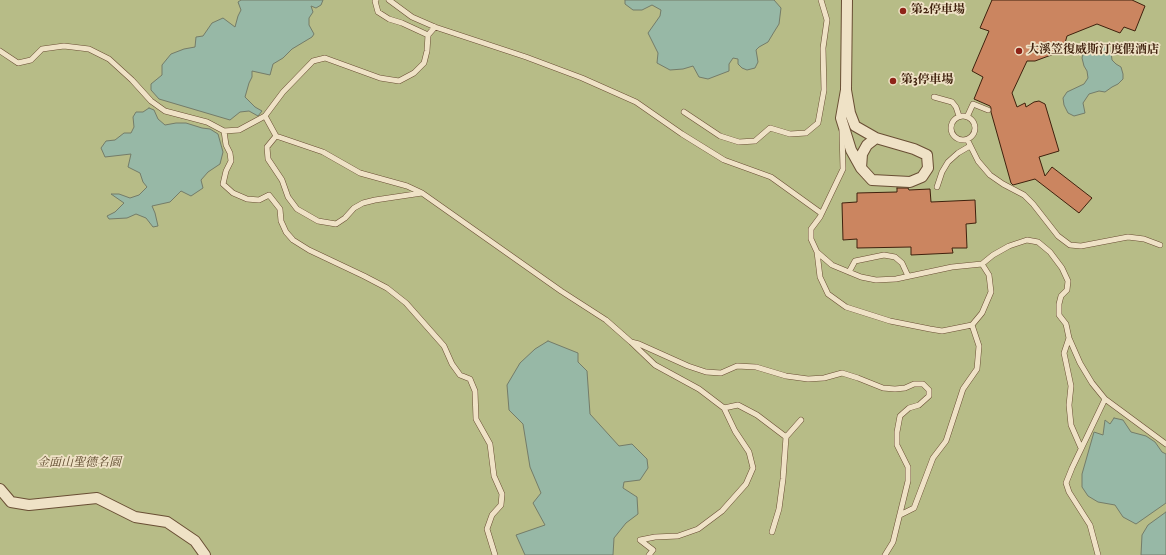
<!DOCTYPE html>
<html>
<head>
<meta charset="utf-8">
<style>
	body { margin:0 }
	canvas { display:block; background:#e7d3a8 }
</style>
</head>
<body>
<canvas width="1166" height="555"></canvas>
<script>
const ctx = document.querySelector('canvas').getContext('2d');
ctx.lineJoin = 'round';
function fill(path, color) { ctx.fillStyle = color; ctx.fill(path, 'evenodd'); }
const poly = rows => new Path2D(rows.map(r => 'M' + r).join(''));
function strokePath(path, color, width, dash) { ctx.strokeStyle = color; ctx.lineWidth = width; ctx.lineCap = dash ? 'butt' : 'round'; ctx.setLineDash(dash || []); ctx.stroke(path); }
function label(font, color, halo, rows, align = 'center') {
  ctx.font = font + ' "IM FELL DW Pica","Noto Serif TC",serif'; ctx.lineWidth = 3.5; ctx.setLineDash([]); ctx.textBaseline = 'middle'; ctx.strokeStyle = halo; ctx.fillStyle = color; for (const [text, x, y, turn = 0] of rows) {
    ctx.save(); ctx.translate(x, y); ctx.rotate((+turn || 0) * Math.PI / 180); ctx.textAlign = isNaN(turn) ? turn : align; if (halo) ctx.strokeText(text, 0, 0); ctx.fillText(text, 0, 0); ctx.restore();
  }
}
const green = poly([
	[0,0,1166,0,1166,555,0,555]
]);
const water = poly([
	[241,0,323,0,321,5,316,8,311,6,313,12,309,18,309,25,314,34,312,37,292,49,283,58,273,64,270,75,252,71,252,77,249,83,245,97,255,107,262,111,258,116,249,111,240,112,230,120,159,99,151,90,151,84,162,75,162,65,171,54,184,49,195,47,196,37,203,36,212,23,223,18,235,27,238,16,241,10,238,2,241,0],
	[625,0,774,0,781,8,779,24,774,32,768,42,759,47,756,50,758,62,755,68,747,70,742,68,738,64,738,59,733,58,729,64,729,71,708,79,699,77,693,66,683,69,670,70,657,63,658,53,648,33,660,16,661,10,652,5,642,10,633,10,625,4,625,0],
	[1099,42,1106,44,1111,52,1112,60,1116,64,1121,67,1123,74,1123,79,1118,84,1112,87,1105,92,1099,91,1089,94,1083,103,1085,113,1074,116,1068,113,1064,105,1063,98,1067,92,1084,84,1088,78,1087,71,1084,66,1082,58,1084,50,1092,43,1099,42],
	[149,108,154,110,158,119,165,125,176,123,186,123,202,128,210,129,218,134,223,152,220,164,208,172,201,180,203,188,191,196,181,191,170,202,152,206,155,213,158,226,153,227,146,218,136,214,127,218,109,219,107,216,115,212,124,203,111,194,119,194,130,198,139,195,147,187,143,182,140,173,128,167,131,154,105,157,101,148,106,141,115,140,124,133,131,133,134,127,133,117,136,112,143,112,149,108],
	[548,341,578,353,578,362,587,371,590,414,619,446,632,444,647,459,648,468,640,480,624,482,623,488,637,497,638,514,626,523,614,538,613,555,525,555,516,535,545,525,533,503,541,493,530,467,523,424,509,410,507,385,520,363,535,349,548,341],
	[1114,418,1123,420,1131,432,1146,436,1155,442,1162,452,1166,454,1166,503,1136,524,1123,517,1115,505,1098,502,1088,496,1082,487,1082,474,1094,432,1103,435,1105,420,1110,424,1114,418],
	[1166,512,1166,555,1141,555,1142,535,1148,525,1166,512]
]);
const building = poly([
	[992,0,1132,0,1145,6,1135,31,1124,27,1120,33,1097,24,1067,36,1065,43,1054,54,1035,61,1027,61,1012,93,1017,107,1025,103,1026,107,1034,102,1039,101,1045,104,1059,151,1039,157,1045,176,1052,167,1092,198,1079,213,1035,179,1013,185,1011,183,991,112,991,108,990,106,974,99,983,77,972,71,989,31,980,28,992,0],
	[897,188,908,188,909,190,930,189,931,202,975,200,976,223,966,224,967,248,952,248,953,253,911,255,911,247,857,248,857,239,843,240,842,203,857,202,857,193,897,192,897,188]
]);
const service = poly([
	[376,0,375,1,378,12,389,19,402,23,428,35,435,27],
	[389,0,412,17,435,27,526,57,582,78,636,102,682,134,724,160,771,177,821,213],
	[0,51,18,63,31,60,42,49,64,46,89,49,109,59,132,80,151,101,165,111,207,122,224,131],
	[934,97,952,102,956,107,959,116],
	[684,112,720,136,739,142,755,141,770,128,790,134,806,133,818,123,824,90,823,48,827,20,821,0],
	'951 128a12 12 0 1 1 24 0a12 12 0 1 1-24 0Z',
	[265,116,283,92,313,61,325,58,380,78,399,81,414,73,424,63,427,51,428,35],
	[967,117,973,104,988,110],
	[842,131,843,169,820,217,811,229,811,239,817,252,832,265,861,277,876,280,896,279,952,267,982,264,993,255,1009,246,1027,240,1038,242,1050,252,1062,268,1068,281,1067,290,1061,296,1059,304,1059,315,1066,324,1069,338,1080,363,1092,383,1105,399,1166,444],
	[276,136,265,116,239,130,224,131,226,145,230,153,231,161,226,171,223,184,233,193,247,199,259,200,269,195,280,209,281,221,286,232,293,240,309,250,364,276,387,288,406,303,444,346,452,364,460,375,470,379,475,391,476,419,490,444,494,476,502,494,501,505,492,515,487,529,495,555],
	[967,139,978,161,990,175,1003,184,1024,195,1033,204,1058,236,1070,245,1081,246,1128,237,1144,239,1160,245],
	[937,187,942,172,948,162,958,153,970,146],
	[422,193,375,200,363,203,354,208,345,218,336,224,318,221,297,209,288,197,282,180,268,159,267,147,276,136,323,152,360,173,407,186,422,193,561,291,606,320,631,342,639,344,688,366,706,372,721,373,737,366,756,367,786,376,808,379,824,378,842,373,858,378,883,388,895,389,905,388,914,384,923,384,929,390,929,396,919,405,909,408,900,416,897,432,897,445,908,467,908,481,893,542,885,555],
	[817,252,820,277,828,294,846,307,890,321,930,329,942,331,972,325],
	[849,272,855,261,884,255,895,257,902,263,908,276],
	[1069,338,1064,353,1071,386,1069,405,1071,425,1081,448],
	[631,342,655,365,699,389,724,408,735,431,749,452,753,468,746,484,722,511,698,529,678,536,655,537,640,540,653,550,649,555],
	[724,408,738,405,757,415,786,437,783,479,779,509,772,532],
	[786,437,801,420],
	[900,515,914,508,933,458,946,441,963,389,977,369,979,346,972,325,982,313,991,292,989,275,982,264],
	[1098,555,1090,525,1069,492,1066,483,1072,468,1105,399]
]);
const minor = poly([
	[847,0,846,90,850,113,855,126,876,138],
	[846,90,841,118,851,150,861,168,872,180,910,182,922,177,928,168,927,155,914,149,876,138,867,145,862,154,861,168],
	[0,489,11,502,29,505,97,498,135,517,167,522,195,541,205,555]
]);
const markers = [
	[903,11,4,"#8f2418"],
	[1019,51,4,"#8f2418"],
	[893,81,4,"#8f2418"]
];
const poiNames = [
	["第2停車場",911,11],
	["大溪笠復威斯汀度假酒店",1027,51],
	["第3停車場",901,81]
];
const parkNames = [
	["金面山聖德名園",79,464]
];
fill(green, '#b7bc87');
fill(water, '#97b8a6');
strokePath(water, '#747c69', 1);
fill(building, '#cb8560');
strokePath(building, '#3f210d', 1);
strokePath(service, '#694e34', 6);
strokePath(minor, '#694e34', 12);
strokePath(service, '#efe2c6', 5);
strokePath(minor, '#efe2c6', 10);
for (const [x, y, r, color] of markers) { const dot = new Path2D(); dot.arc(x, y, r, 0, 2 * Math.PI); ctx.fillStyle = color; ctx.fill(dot); strokePath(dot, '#efe2c6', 1.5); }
label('bold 12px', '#3f210d', '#efe2c6', poiNames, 'left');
label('italic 12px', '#5d482c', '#efe2c6', parkNames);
</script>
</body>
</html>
